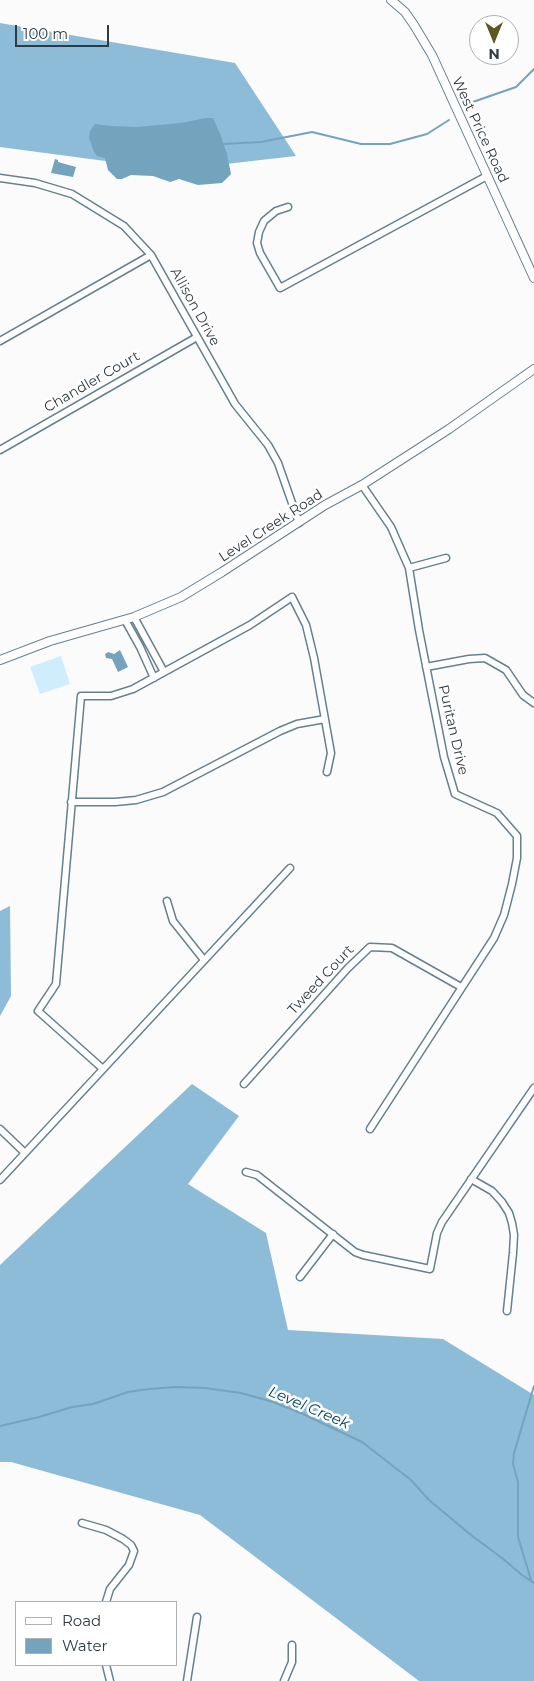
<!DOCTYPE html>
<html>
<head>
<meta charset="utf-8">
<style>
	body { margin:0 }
	#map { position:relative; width:534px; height:1681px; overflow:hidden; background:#fbfbfb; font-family:Montserrat,sans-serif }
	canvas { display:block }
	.legend { position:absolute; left:15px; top:1601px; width:162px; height:65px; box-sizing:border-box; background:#fff; border:1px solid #acb1b3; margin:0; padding:6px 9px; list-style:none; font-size:15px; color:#2f3b42 }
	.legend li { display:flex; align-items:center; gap:10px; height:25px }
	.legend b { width:25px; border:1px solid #acb1b3 }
	.north { position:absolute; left:469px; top:15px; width:50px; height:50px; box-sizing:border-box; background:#fff; border:1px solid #acb1b3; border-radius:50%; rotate:180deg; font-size:14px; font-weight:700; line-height:20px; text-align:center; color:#2f3b42 }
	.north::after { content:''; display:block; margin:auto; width:18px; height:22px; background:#5c5824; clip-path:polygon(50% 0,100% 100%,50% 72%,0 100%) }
	.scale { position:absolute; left:15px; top:25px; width:94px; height:22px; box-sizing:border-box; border:2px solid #2f3b42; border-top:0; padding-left:6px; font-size:15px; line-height:18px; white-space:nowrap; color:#2f3b42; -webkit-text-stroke:4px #fff; paint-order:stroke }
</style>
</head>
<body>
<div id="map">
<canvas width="534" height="1681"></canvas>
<ul class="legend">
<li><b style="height:6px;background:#fff"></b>Road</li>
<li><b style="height:14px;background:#74a3be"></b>Water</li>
</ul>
<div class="north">N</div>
<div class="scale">100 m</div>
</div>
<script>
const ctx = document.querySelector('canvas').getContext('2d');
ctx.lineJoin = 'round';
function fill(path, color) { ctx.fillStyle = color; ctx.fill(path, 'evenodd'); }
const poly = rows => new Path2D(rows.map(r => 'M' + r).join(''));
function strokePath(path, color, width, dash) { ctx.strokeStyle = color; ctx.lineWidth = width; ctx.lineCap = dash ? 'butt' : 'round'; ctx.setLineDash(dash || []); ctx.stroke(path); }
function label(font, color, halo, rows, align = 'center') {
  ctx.font = font + ' Montserrat,sans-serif'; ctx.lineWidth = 5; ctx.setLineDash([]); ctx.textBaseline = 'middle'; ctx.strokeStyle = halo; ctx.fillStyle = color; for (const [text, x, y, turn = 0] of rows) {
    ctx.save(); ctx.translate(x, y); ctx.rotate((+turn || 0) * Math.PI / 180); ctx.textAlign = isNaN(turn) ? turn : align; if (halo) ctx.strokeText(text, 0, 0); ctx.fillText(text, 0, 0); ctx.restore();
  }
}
const green = poly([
	[61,656,70,684,40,694,30,667]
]);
const forest = poly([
	[0,23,235,63,296,156,173,170,0,147],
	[10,906,11,996,0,1016,0,911],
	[192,1084,239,1116,188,1184,266,1233,288,1330,443,1339,534,1395,534,1681,419,1681,200,1515,11,1462,0,1462,0,1265]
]);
const water = poly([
	[206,118,213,118,221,136,227,154,231,174,222,183,198,185,179,179,170,182,153,176,131,175,122,179,117,179,108,170,105,158,97,156,94,152,89,138,90,131,95,124,111,126,136,127,181,123],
	[55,159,58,160,58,162,76,167,73,177,51,173],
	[120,650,128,667,118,672,112,659,106,658,105,654,108,652,114,654]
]);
const stream = poly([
	[470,103,516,87,534,69],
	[223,144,261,142,312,132,361,144,390,144,427,134,449,120],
	[0,1426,39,1417,72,1407,93,1404,128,1392,149,1389,175,1387,205,1388,241,1393,273,1402,303,1414,362,1442,411,1480,429,1500,471,1535,502,1558,522,1575,534,1583],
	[531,1580,518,1537,518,1482,513,1464,514,1453,534,1386]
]);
const minor = poly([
	[0,178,35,183,72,194,124,226,151,255,235,404,268,445,278,463,299,523],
	[288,207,276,211,264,221,259,232,257,243,260,253,280,288,487,176],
	[0,341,151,255],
	[0,450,197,337],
	[362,485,391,527,409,568,419,630,444,757,455,794,497,813,517,836,517,858,512,884,504,915,494,938,370,1129],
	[409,568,446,558],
	[134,617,164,672],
	[125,620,140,647,154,678],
	[426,667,469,659,485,658,506,670,523,695,534,703],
	[71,802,115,802,136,800,163,792,280,731,297,724,325,719],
	[167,901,173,921,204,960],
	[103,1069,38,1011,56,984,81,696,111,696,133,689,250,625,292,597,306,625,314,658,331,753,327,772],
	[244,1084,348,968,370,947,392,948,461,987],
	[0,1129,25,1153],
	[246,1172,257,1175,355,1252,363,1255,430,1269,437,1233,442,1222,534,1088],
	[471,1179,492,1191,502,1202,509,1213,512,1223,514,1235,513,1253,507,1311],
	[0,1180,290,868],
	[300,1277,333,1234],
	[82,1523,106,1530,123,1539,131,1545,134,1551,129,1565,110,1589,106,1602],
	[106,1665,110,1681],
	[187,1681,197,1617],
	[284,1681,292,1662,292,1645]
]);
const tertiary = poly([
	[391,0,405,12,414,25,432,55,534,278],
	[0,660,50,641,134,617,181,597,222,572,325,505,362,485,449,429,534,369]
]);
const streetNames = [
	["West Price Road",480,130,65],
	["Allison Drive",195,307,61],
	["Chandler Court",92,382,-30],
	["Level Creek Road",271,526,-33],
	["Puritan Drive",453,730,77],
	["Tweed Court",321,980,-47]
];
const waterNames = [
	["Level Creek",309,1408,23]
];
fill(green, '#d0edfe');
fill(forest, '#8cbcd7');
fill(water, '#74a3be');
strokePath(stream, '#74a3be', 2);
strokePath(minor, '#658090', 9);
strokePath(tertiary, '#658090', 10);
strokePath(minor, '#fff', 6);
strokePath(tertiary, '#fff', 8);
label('14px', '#2f3b42', '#fff', streetNames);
label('italic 15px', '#01435f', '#fff', waterNames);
</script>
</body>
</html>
